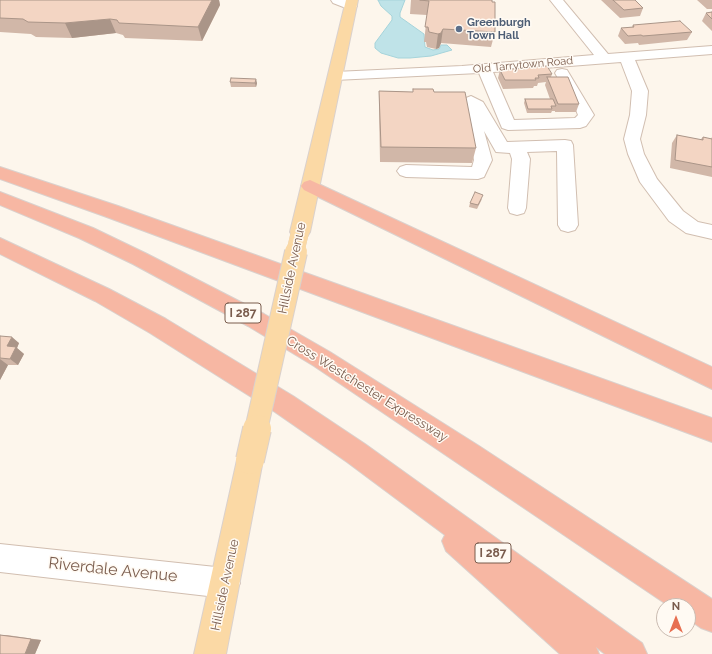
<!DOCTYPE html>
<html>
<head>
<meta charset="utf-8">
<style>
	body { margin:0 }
	#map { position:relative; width:712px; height:654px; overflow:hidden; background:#fdf6ec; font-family:Raleway,sans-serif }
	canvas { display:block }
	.north { position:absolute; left:656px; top:598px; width:40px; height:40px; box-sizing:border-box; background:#fffaf3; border:1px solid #cabbb1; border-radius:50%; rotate:0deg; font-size:11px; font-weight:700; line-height:16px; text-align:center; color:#7a5c4d }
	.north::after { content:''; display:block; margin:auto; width:14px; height:18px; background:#e76f51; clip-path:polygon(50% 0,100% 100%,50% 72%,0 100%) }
</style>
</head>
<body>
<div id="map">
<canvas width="712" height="654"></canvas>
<div class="north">N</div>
</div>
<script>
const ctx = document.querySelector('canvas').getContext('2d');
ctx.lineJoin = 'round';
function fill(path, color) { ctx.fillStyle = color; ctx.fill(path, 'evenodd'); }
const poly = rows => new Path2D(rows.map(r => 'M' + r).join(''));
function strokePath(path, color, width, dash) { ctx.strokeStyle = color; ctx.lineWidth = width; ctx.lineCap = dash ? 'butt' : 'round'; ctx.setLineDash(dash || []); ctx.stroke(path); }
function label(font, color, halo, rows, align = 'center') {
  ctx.font = font + ' Raleway,sans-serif'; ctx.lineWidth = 3; ctx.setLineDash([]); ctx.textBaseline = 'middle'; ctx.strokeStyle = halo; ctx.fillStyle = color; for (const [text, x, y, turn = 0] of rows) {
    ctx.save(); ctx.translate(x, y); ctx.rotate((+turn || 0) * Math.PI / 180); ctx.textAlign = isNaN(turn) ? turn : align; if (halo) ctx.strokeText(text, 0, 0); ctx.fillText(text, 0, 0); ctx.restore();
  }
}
const water = poly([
	[378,0,405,0,400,13,400,17,424,34,425,47,433,50,439,49,441,45,447,45,452,50,431,56,410,58,398,58,381,53,375,48,375,43,392,20,392,16,381,6,378,0]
]);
const minor = poly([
	[331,0,348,0,355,3,357,6,355,9,351,10,333,3,331,0],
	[550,0,563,0,608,54,712,46,712,54,635,60,648,91,646,115,640,139,644,154,657,179,683,211,698,222,712,225,712,239,686,233,669,221,640,182,628,154,624,139,630,115,632,91,621,62,493,72,514,120,575,118,578,115,576,110,555,73,557,70,562,69,567,70,594,115,586,126,580,128,508,130,502,128,479,73,335,80,330,79,328,76,330,73,335,72,462,66,594,55,550,0],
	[471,96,483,102,507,142,565,140,571,141,573,145,578,225,575,230,568,232,561,230,558,225,557,151,527,152,530,159,526,208,524,213,517,215,510,213,508,208,512,159,510,153,496,152,484,131,492,160,484,177,478,179,406,177,400,175,397,171,400,167,406,165,472,167,474,160,462,105,466,98,471,96],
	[0,544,225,568,235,573,240,583,235,593,225,598,0,572,0,544]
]);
const major = poly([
	[346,0,358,0,310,232,307,237,300,239,293,237,290,232,346,0],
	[250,447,259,451,263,460,226,654,194,654,237,460,241,451,250,447]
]);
const highway = poly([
	[0,167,118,206,712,418,712,442,104,216,0,179,0,167],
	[310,180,712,367,712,389,304,190,301,186,304,182,310,180],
	[0,192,93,228,147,254,264,314,330,352,479,446,712,599,712,632,701,628,688,619,688,606,669,606,314,366,248,326,133,264,79,238,0,205,0,192],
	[0,238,109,289,166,319,293,396,365,444,642,643,647,654,605,654,596,647,599,654,560,654,446,551,442,541,445,535,347,462,275,412,150,333,95,301,0,254,0,238]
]);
const majorBridgeFar2 = poly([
	[295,253,300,232]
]);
const majorBridgeFar1 = poly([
	[256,430,296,252]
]);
const majorBridge = poly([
	[250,460,257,429]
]);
const wall = poly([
	[0,0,219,0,220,5,202,41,125,38,123,35,116,33,72,38,36,37,31,34,0,32],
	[411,0,492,0,495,32,491,47,441,43,439,48,436,49,427,47,426,42,424,42,427,15,410,14],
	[601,0,635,0,643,8,640,16,620,18],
	[697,0,712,0,712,9,707,9],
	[712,12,712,31,702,21,706,13],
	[633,25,692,32,687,40,639,45,638,43,625,44,618,36,621,28,632,27],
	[500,70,552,74,551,77,579,104,576,112,555,112,555,111,552,111,551,113,527,113,524,103,525,99,550,99,545,85,546,82,538,83,537,86,534,86,533,88,503,89,498,78],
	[230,82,257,83,256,87,231,87],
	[413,89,434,92,476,148,472,163,380,162,379,106,379,91,413,92],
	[677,135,700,140,703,137,711,139,712,137,712,177,670,168,672,143],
	[482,199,477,209,469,207,470,203],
	[0,336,19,343,17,348,24,354,18,365,8,365,0,380],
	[0,635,7,635,41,640,35,654,0,654]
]);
const shadedWall = poly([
	[212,0,219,0,220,5,202,41,198,27],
	[110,19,116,33,72,38,65,23],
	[443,29,441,43,439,48,436,49,438,34],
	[256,79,257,83,256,87,255,83],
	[12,337,19,343,17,348,24,354,18,365,10,359,7,346],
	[0,359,8,365,0,380],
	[31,639,41,640,35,654,25,654]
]);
const building = poly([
	[0,0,212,0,198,27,119,23,117,20,110,19,65,23,28,22,23,19,0,18,0,0],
	[420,0,492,0,492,2,495,2,495,32,443,29,441,33,438,34,429,32,428,27,425,27,429,1,420,0],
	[613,0,635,0,643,8,624,10,613,0],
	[712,12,712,19,706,13,712,12],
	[680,21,692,32,643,36,641,35,628,36,621,28,634,27,633,25,680,21],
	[547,66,552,74,538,75,539,78,535,78,536,80,505,80,500,70,547,66],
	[547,77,568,77,579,104,558,104,547,77],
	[231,78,256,79,255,83,230,82,231,78],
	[413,89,433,89,434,92,465,92,476,148,381,147,379,91,413,92,413,89],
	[525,99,553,99,556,106,551,106,552,109,528,109,525,99],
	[677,135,703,140,703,137,712,139,712,167,675,160,677,135],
	[475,192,483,195,478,205,470,203,475,192],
	[0,336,12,337,7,346,16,347,10,359,0,358,0,336],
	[0,635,31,639,25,654,0,654,0,635]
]);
const markers = [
	[459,29,4,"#5c6f8a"]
];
const farServicenames = [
	["Greenburgh",467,23],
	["Town Hall",467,36]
];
const farStreetnames = [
	["Old Tarrytown Road",523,65,-5]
];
const shields = [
	[243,313,36],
	[493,553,36]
];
const shieldNames = [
	["I 287",243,313],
	["I 287",493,553]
];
const streetNames = [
	["Hillside Avenue",292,268,-78],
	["Cross Westchester Expressway",367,389,32],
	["Hillside Avenue",225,585,-78]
];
const nearStreetnames = [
	["Riverdale Avenue",113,570,6]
];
fill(water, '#bfe3e8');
strokePath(water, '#a5d3da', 1);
strokePath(minor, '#d1beb0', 2);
strokePath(major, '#dad1cd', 2);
strokePath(highway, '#dad1cd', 2);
fill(minor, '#fff');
fill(major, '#fbd9a5');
fill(highway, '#f7b7a3');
strokePath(majorBridgeFar2, '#dad1cd', 18, []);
strokePath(majorBridgeFar1, '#dad1cd', 24, []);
strokePath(majorBridge, '#dad1cd', 30, []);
strokePath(majorBridgeFar2, '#fbd9a5', 18);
strokePath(majorBridgeFar1, '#fbd9a5', 22);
strokePath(majorBridge, '#fbd9a5', 28);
fill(wall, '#d1b7a8');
fill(shadedWall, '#aa9588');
fill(building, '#f3d5c3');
strokePath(building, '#aa9588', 1);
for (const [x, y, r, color] of markers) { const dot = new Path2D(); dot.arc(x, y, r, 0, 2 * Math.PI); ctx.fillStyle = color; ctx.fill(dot); strokePath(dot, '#fffaf3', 1.5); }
label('bold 11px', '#4e5e75', '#fffaf3', farServicenames, 'left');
label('11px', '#7a5c4d', '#fffaf3', farStreetnames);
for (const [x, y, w] of shields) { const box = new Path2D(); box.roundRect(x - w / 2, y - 10, w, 20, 3); ctx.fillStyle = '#fffaf3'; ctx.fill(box); strokePath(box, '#7a5c4d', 1); }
label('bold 12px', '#7a5c4d', null, shieldNames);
label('13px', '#7a5c4d', '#fffaf3', streetNames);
label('16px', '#7a5c4d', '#fffaf3', nearStreetnames);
</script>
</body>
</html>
